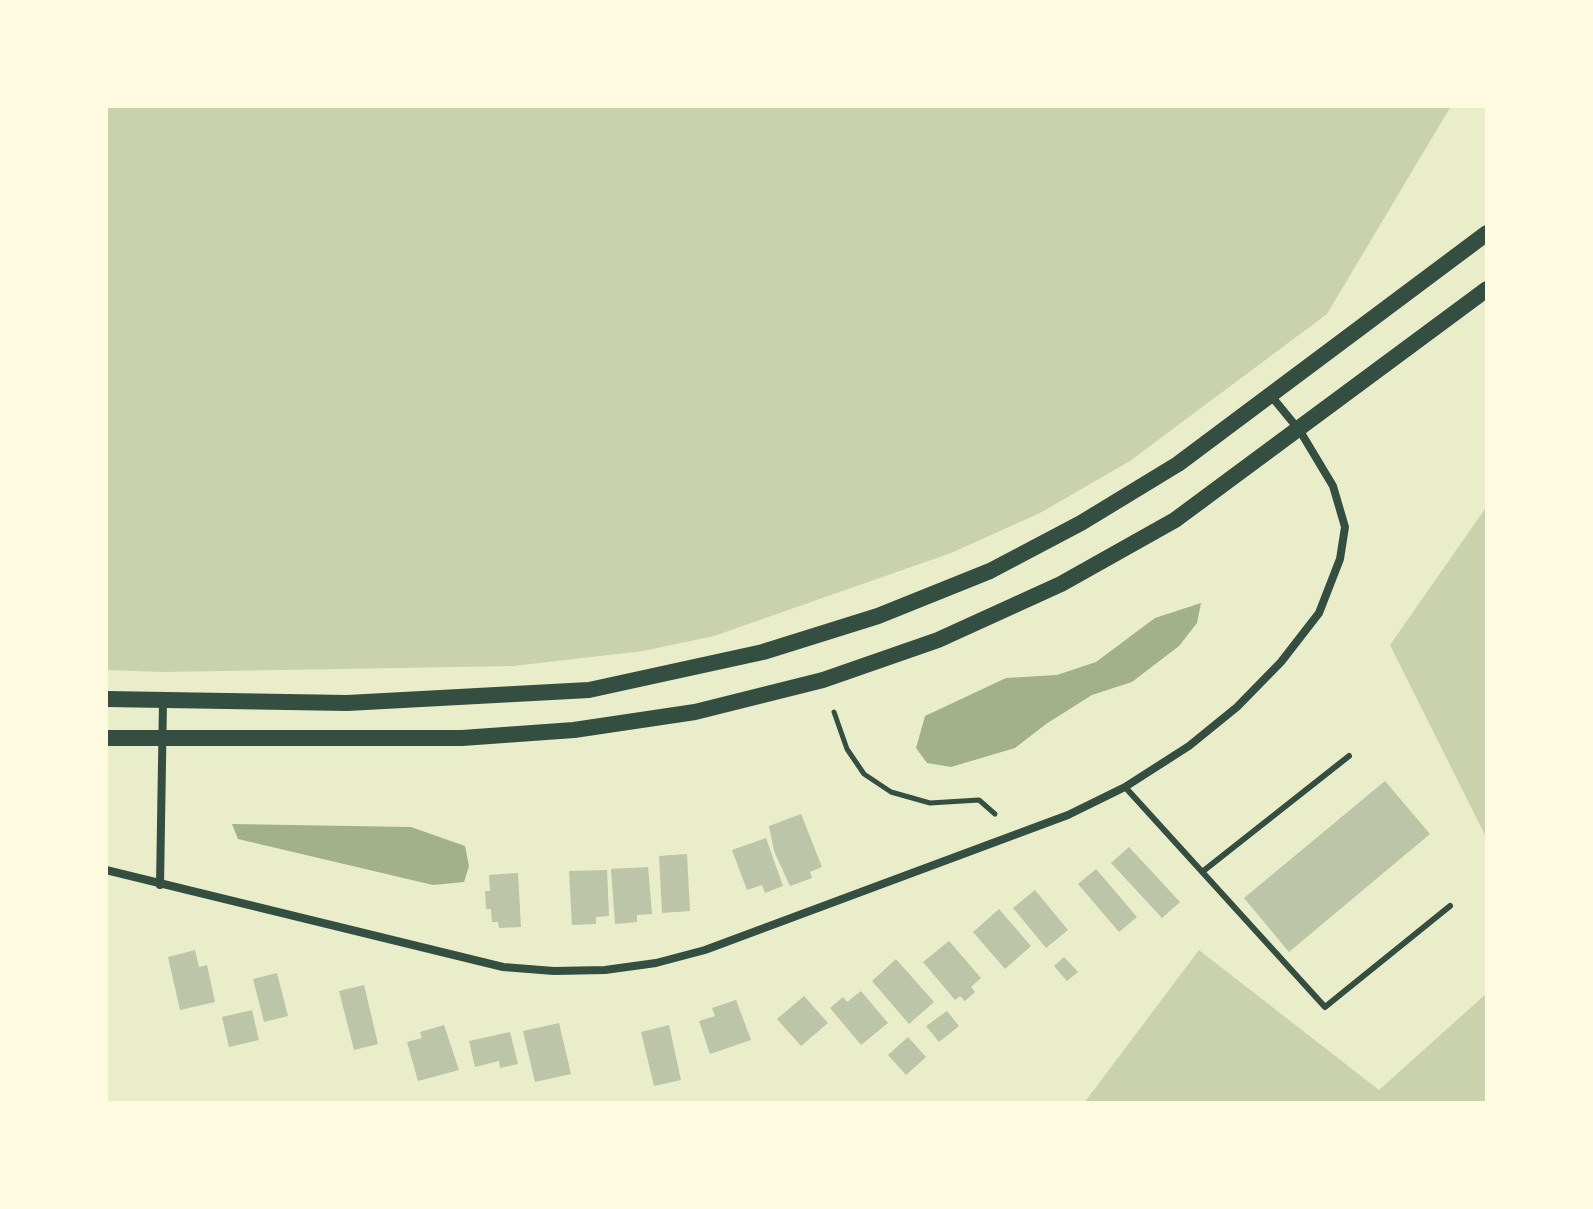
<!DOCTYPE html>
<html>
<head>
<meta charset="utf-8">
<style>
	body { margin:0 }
	#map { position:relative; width:1593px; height:1209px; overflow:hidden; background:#e9edc9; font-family:Raleway,sans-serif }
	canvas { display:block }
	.frame { position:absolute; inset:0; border:108px solid #fefae0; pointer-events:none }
</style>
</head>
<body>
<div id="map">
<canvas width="1593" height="1209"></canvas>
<div class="frame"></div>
</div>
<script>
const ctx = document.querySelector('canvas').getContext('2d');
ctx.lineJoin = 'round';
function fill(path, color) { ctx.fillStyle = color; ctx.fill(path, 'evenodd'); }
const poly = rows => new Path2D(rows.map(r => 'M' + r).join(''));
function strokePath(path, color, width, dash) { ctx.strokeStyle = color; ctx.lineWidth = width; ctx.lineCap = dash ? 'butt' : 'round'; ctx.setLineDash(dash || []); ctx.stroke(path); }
const green = poly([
	[106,106,1451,106,1327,314,1130,461,1040,513,951,553,714,636,643,651,514,666,163,672,106,670],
	[1487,506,1487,839,1390,645],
	[1199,950,1379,1090,1487,993,1487,1103,1084,1103]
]);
const water = poly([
	[1201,603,1197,623,1179,646,1132,682,1092,695,1046,724,1015,748,951,767,927,763,916,748,925,716,1006,678,1057,675,1096,662,1155,618],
	[232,824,411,827,465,846,469,866,464,882,433,885,238,839]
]);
const building = poly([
	[1385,781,1430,834,1289,952,1244,898],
	[801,814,822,867,810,872,812,878,790,886,774,851,769,826],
	[766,838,783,886,765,893,762,885,747,890,732,850],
	[1129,847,1180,902,1162,918,1111,863],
	[687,854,690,911,662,913,659,856],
	[648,867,652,914,637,915,637,922,615,924,611,869],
	[1096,869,1137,917,1119,932,1078,884],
	[607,870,609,916,596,917,596,924,572,925,569,871],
	[518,873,521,927,499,928,498,922,492,922,491,909,486,909,485,891,490,891,489,875],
	[1035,890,1068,930,1046,948,1013,908],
	[999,909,1031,946,1005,969,973,932],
	[949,941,981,978,971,987,975,992,965,1001,960,996,955,1000,923,962],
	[195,950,199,967,207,965,215,1002,180,1010,168,957],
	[1064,957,1078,972,1067,981,1054,966],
	[896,959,934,1002,909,1024,872,981],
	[277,973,288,1016,264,1022,253,979],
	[364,985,378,1044,354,1050,339,991],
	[861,991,888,1023,861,1045,830,1008,843,997,847,1002],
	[804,996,828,1023,801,1046,777,1019],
	[736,1000,751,1040,710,1054,699,1021,715,1016,712,1008],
	[252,1010,259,1040,229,1047,222,1017],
	[947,1011,959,1026,939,1042,926,1026],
	[559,1023,571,1074,535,1082,523,1031],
	[444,1025,459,1070,418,1081,407,1042,422,1038,420,1032],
	[669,1025,681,1080,654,1086,641,1032],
	[510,1032,518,1064,500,1068,499,1061,475,1067,469,1041],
	[908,1037,926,1057,906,1075,888,1055]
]);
const path = poly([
	[834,712,847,749,864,774,891,792,930,803,979,800,995,814]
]);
const service = poly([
	[1125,787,1325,1007,1450,906],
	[1202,872,1349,756]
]);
const minor = poly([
	[106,870,503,967,554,971,605,970,656,963,705,950,1068,815,1125,787,1189,746,1237,707,1281,662,1319,613,1340,559,1345,527,1333,486,1300,431,1272,397],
	[160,885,163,701]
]);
const secondary = poly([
	[106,699,347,703,589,690,763,652,878,616,990,571,1081,523,1178,464,1487,233],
	[106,738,462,738,574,730,695,712,823,680,938,640,1061,584,1175,520,1487,289]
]);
fill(green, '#cad2ad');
fill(water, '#a3b18a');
fill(building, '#bcc5a7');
strokePath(path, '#344e41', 5);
strokePath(service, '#344e41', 6);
strokePath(minor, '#344e41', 8);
strokePath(secondary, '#344e41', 16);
</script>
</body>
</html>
